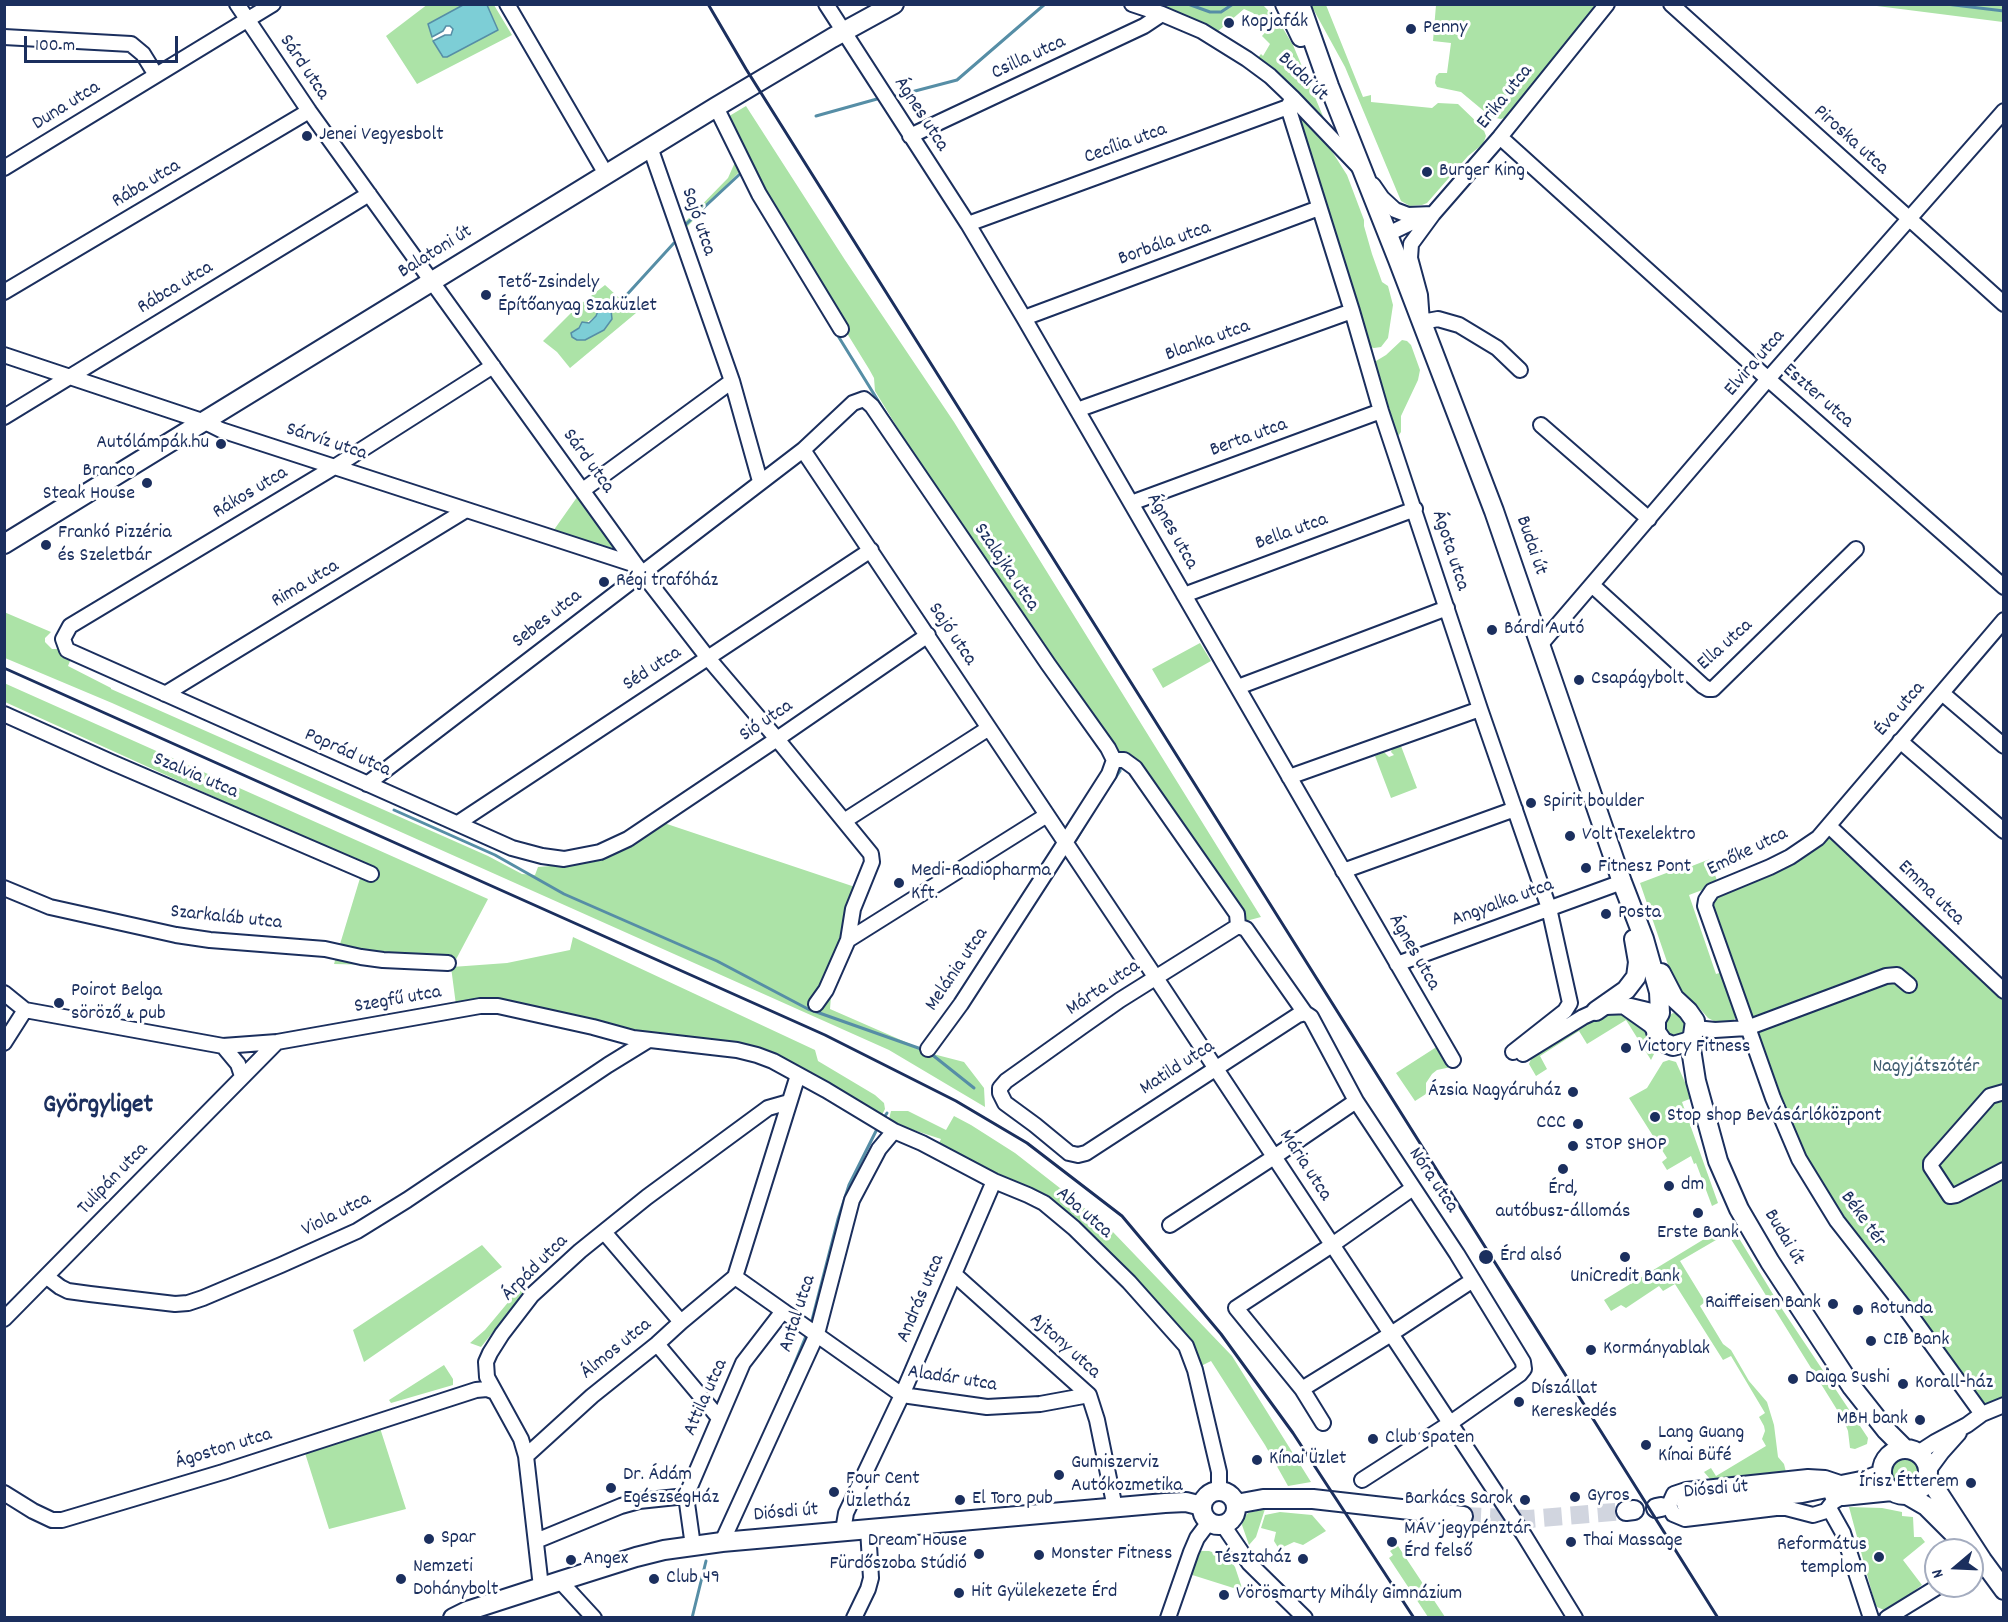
<!DOCTYPE html>
<html>
<head>
<meta charset="utf-8">
<style>
	body { margin:0 }
	#map { position:relative; width:2008px; height:1622px; overflow:hidden; background:#fff; font-family:Dekko,sans-serif }
	canvas { display:block }
	.frame { position:absolute; inset:0; border:6px solid #1b2f5e; pointer-events:none }
	.north { position:absolute; left:1924px; top:1538px; width:60px; height:60px; box-sizing:border-box; background:#fff; border:2px solid #a4acbf; border-radius:50%; rotate:251deg; font-size:16px; font-weight:700; line-height:24px; text-align:center; color:#1b2f5e }
	.north::after { content:''; display:block; margin:auto; width:21px; height:27px; background:#1b2f5e; clip-path:polygon(50% 0,100% 100%,50% 72%,0 100%) }
	.scale { position:absolute; left:24px; top:36px; width:154px; height:27px; box-sizing:border-box; border:3px solid #1b2f5e; border-top:0; padding-left:8px; font-size:18px; line-height:21px; white-space:nowrap; color:#1b2f5e; -webkit-text-stroke:4px #fff; paint-order:stroke }
</style>
</head>
<body>
<div id="map">
<canvas width="2008" height="1622"></canvas>
<div class="frame"></div>
<div class="north">N</div>
<div class="scale">100 m</div>
</div>
<script>
const ctx = document.querySelector('canvas').getContext('2d');
ctx.lineJoin = 'round';
function fill(path, color) { ctx.fillStyle = color; ctx.fill(path, 'evenodd'); }
const poly = rows => new Path2D(rows.map(r => 'M' + r).join(''));
function strokePath(path, color, width, dash) { ctx.strokeStyle = color; ctx.lineWidth = width; ctx.lineCap = dash ? 'butt' : 'round'; ctx.setLineDash(dash || []); ctx.stroke(path); }
function label(font, color, halo, rows, align = 'center') {
  ctx.font = font + ' Dekko,sans-serif'; ctx.lineWidth = 6; ctx.setLineDash([]); ctx.textBaseline = 'middle'; ctx.strokeStyle = halo; ctx.fillStyle = color; for (const [text, x, y, turn = 0] of rows) {
    ctx.save(); ctx.translate(x, y); ctx.rotate((+turn || 0) * Math.PI / 180); ctx.textAlign = isNaN(turn) ? turn : align; if (halo) ctx.strokeText(text, 0, 0); ctx.fillText(text, 0, 0); ctx.restore();
  }
}
const green = poly([
	[428,4,463,5,428,24,432,37,441,55,498,30,487,5,494,5,512,35,417,84,386,36],
	[1157,5,1263,5,1279,22,1293,45,1325,121,1288,85,1257,59,1261,54,1263,56,1270,44,1262,36,1269,28,1253,13,1244,9,1217,32],
	[1311,5,1326,5,1363,97,1371,95,1371,102,1432,108,1438,103,1458,104,1483,128,1486,136,1483,144,1468,156,1427,203,1422,205,1410,206,1401,201,1345,67],
	[1436,5,1601,5,1510,116,1501,119,1491,117,1461,92,1437,87,1435,83,1436,76,1439,73,1447,73,1451,43,1433,41],
	[1862,5,2003,5,2003,22,1869,5],
	[746,106,845,260,954,422,1261,917,1246,921,1176,821,1119,755,942,501,875,391,874,378,869,369,787,236,726,118],
	[1297,117,1301,117,1309,123,1333,153,1347,175,1364,220,1364,226,1372,254,1382,282,1388,286,1393,305,1388,338,1381,347,1374,348,1369,347],
	[736,160,741,170,686,228,684,223,728,178],
	[605,285,636,313,570,368,557,352,543,341,577,307],
	[598,311,604,330,585,340,571,333,596,316],
	[1402,340,1407,341,1411,345,1420,370,1418,380,1401,416,1401,432,1396,439,1371,364,1386,355],
	[580,493,615,544,612,550,551,534],
	[4,612,51,632,45,638,45,642,52,649,63,649,72,656,68,666,111,688,111,689,488,856,522,874,535,875,538,867,563,865,661,822,858,888,845,940,823,990,831,996,830,1009,933,1054,964,1062,984,1088,985,1107,889,1050,112,703,5,658],
	[1200,643,1211,661,1163,688,1152,669],
	[4,683,488,899,452,967,507,963,570,950,573,937,815,1050,818,1061,875,1095,884,1103,885,1109,882,1115,874,1114,774,1059,456,1005,451,967,334,964,364,865,5,702],
	[1401,746,1417,788,1391,798,1375,756,1384,752,1389,757,1394,755,1391,752,1392,749],
	[1829,826,2003,991,2003,1405,1982,1414,1799,1159,1706,900,1770,867],
	[1710,859,1718,884,1689,895,1716,974,1723,972,1735,1011,1736,1017,1733,1021,1714,1021,1708,1018,1695,1003,1677,991,1640,883,1677,869,1679,871],
	[1614,1010,1635,1016,1652,1037,1655,1052,1651,1060,1626,1020,1587,1044,1579,1031,1540,1056,1547,1069,1536,1076,1529,1064,1532,1057,1590,1019],
	[1673,1013,1683,1015,1688,1029,1680,1039,1667,1036,1662,1023,1665,1018],
	[1438,1046,1451,1067,1437,1070,1432,1074,1426,1083,1426,1094,1415,1101,1396,1073],
	[1669,1060,1676,1062,1692,1098,1682,1102,1718,1203,1712,1206,1696,1163,1694,1164,1691,1156,1667,1170,1662,1162,1667,1158,1629,1098,1647,1088,1663,1062],
	[891,1111,908,1111,946,1130,954,1116,971,1125,1015,1153,1065,1192,1112,1231,1232,1356,1311,1482,1288,1486,1265,1445,1211,1361,1199,1367,1186,1334,1099,1246,995,1177,938,1145,941,1139,895,1124,889,1119],
	[1724,1227,1728,1233,1680,1261,1705,1302,1700,1306,1723,1344,1731,1350,1749,1381,1767,1402,1774,1425,1778,1457,1784,1464,1786,1472,1714,1480,1710,1479,1704,1472,1711,1468,1716,1476,1766,1446,1762,1439,1765,1431,1764,1426,1759,1417,1765,1413,1731,1356,1723,1360,1675,1284,1663,1291,1659,1286,1626,1308,1621,1305,1611,1311,1604,1300],
	[1731,1230,1734,1230,1782,1309,1868,1438,1867,1444,1855,1449,1850,1448,1848,1431,1844,1421,1729,1236],
	[482,1245,502,1267,364,1362,353,1330],
	[520,1288,525,1292,481,1347,470,1343,485,1330],
	[444,1365,453,1379,453,1385,391,1403,389,1400],
	[380,1428,406,1509,329,1529,305,1453],
	'1891 1472a14 14 0 1 1 28 0a14 14 0 1 1-28 0Z',
	[1849,1507,1882,1508,1902,1512,1902,1516,1913,1517,1914,1537,1921,1537,1925,1542,1903,1560,1922,1585,1892,1607,1884,1610,1877,1607,1875,1604],
	[1265,1509,1256,1537,1249,1545,1242,1525,1243,1519,1248,1513],
	[1280,1512,1312,1515,1326,1531,1303,1545,1294,1542,1279,1549,1274,1541,1276,1532,1261,1528,1265,1515],
	[1398,1546,1445,1617,1428,1617,1389,1558,1393,1555,1390,1551],
	[1200,1551,1209,1551,1221,1555,1230,1560,1235,1567,1243,1591,1186,1573,1195,1553]
]);
const water = poly([
	[463,5,487,5,498,30,447,57,443,57,433,41,445,35,451,35,453,29,450,26,446,26,443,31,432,37,428,24,463,5],
	[603,305,608,306,611,310,612,319,604,330,585,340,577,340,572,337,571,333,579,328,582,322,589,323,596,316,598,311,603,305]
]);
const stream = poly([
	[1188,4,1210,12,1221,12,1233,4],
	[1946,4,2004,11],
	[896,96,957,80,1045,4],
	[816,116,877,99],
	[683,227,741,173,743,176],
	[611,310,622,300,674,243],
	[835,331,898,433],
	[1100,800,1120,771,1120,764],
	[394,810,495,855,564,894,717,961,808,1009,924,1050],
	[1076,840,1092,813],
	[930,1053,974,1088],
	[883,1119,887,1113],
	[812,1320,838,1219,849,1185,876,1131],
	[775,1411,806,1336],
	[720,1530,763,1436],
	[692,1618,706,1561]
]);
const majorTunnel = poly([
	[1463,1516,1528,1519,1626,1511]
]);
const minor = poly([
	[237,4,309,111,636,565,708,658,777,739,871,854,872,862,853,909,848,940],
	[507,4,606,174],
	[826,4,968,224,1024,318,1453,1060],
	[1132,4,1162,14,1202,31,1247,59,1270,76,1293,98,1359,167],
	[1671,4,2004,304],
	[4,37,131,44,143,54,156,75],
	[716,107,759,194,841,329],
	[1288,107,1352,311,1381,411,1480,709,1549,908,1570,1003,1565,1011,1513,1052],
	[910,136,1144,26,1162,14],
	[1500,137,1768,379,2004,587],
	[650,147,732,381,760,481],
	[4,168,273,4],
	[1373,185,1382,198,1395,210,1408,215,1433,214],
	[968,224,1288,107,1292,99],
	[1388,234,1423,217],
	[4,292,309,111],
	[1024,318,1319,208],
	[4,355,205,422,221,430,636,565],
	[493,366,336,466,70,626,63,639,67,650,512,848,542,856,564,859,600,852,628,839,777,739,928,635],
	[1520,370,1497,348,1459,325,1438,319,1422,322,1420,295,1410,258,1411,244,1433,214,1500,137,1607,4],
	[1077,410,1352,311],
	[4,417,369,194],
	[1541,425,1649,519],
	[803,450,1156,978,1524,1535,1575,1618],
	[583,490,732,381],
	[1131,503,1381,411],
	[1592,585,1703,686,1708,689,1713,689,1856,549],
	[1184,595,1415,509],
	[1541,644,1768,379,2004,111],
	[1238,687,1447,608],
	[1942,693,2004,746],
	[165,694,466,510],
	[4,714,111,762,371,874],
	[1900,741,2004,831],
	[1114,760,1124,760,1135,768,1237,914,1238,926],
	[1289,777,1480,709],
	[367,784,803,450,853,403,864,399,872,406,1048,664,1108,748,1114,760],
	[844,821,989,728],
	[458,823,871,550],
	[1829,826,2004,991],
	[1343,871,1515,809],
	[4,888,50,907,176,935,210,940,325,949,361,957,383,960,448,963],
	[1238,926,1120,1000,1083,1026,1006,1081,1000,1088,1000,1093,1005,1103,1035,1125,1069,1153,1078,1155,1086,1153,1298,1015,1305,1013,1311,1017,1356,1101,1457,1254,1523,1362,1524,1369,1520,1374,1449,1424,1362,1480],
	[1238,926,1246,929,1305,1013],
	[1397,964,1622,882],
	[4,993,25,1010,223,1046,277,1042,480,1006,498,1006,593,1027,633,1038,737,1050,757,1055,773,1061,826,1090,894,1131,922,1143,994,1181,1028,1195,1044,1203,1074,1228,1129,1282,1186,1346,1195,1370,1219,1472,1219,1491],
	[816,1004,826,990,848,940,1047,815],
	[1626,1008,1650,1025,1656,1032],
	[1695,1028,1715,1030,1747,1028,1886,976,1897,975,1909,985],
	[4,1043,25,1010],
	[223,1046,238,1064,242,1076],
	[928,1049,961,1004,1065,843,1109,774,1114,760],
	[1523,1054,1583,1017,1605,1007,1631,1006,1660,1013],
	[2004,1092,1990,1096,1931,1163,1931,1167,1950,1196,1956,1195,2004,1170],
	[1170,1225,1274,1157,1356,1101],
	[604,1232,681,1322],
	[954,1274,1089,1395,1097,1420,1115,1508],
	[47,1277,60,1287,68,1291,90,1294,175,1304,188,1303,203,1298,281,1265,357,1231,407,1200,608,1065,647,1041],
	[735,1277,902,1395,987,1407,1040,1404,1089,1395],
	[735,1277,798,1075],
	[4,1319,277,1042],
	[657,1344,719,1418],
	[1302,1389,1391,1334,1473,1280],
	[1982,1414,1909,1313,1837,1221,1799,1159,1773,1098,1705,906,1706,900,1712,891,1770,867,1790,857,1818,838,2004,620],
	[1323,1423,1302,1389,1236,1308,1332,1245,1413,1188],
	[1918,1453,1935,1442,1967,1425,1982,1414,2004,1405],
	[526,1456,592,1396,657,1344,681,1322,735,1277],
	[1928,1471,1942,1452,1959,1433],
	[1843,1484,1825,1478,1808,1477,1686,1490,1674,1494,1669,1505,1673,1514,1685,1519,1776,1508,1786,1508,1813,1515,1826,1511,1833,1502,1843,1496],
	[4,1493,33,1511,52,1520,62,1520,223,1472,476,1390,487,1389,495,1392],
	[1829,1508,1843,1533,1871,1618],
	[1223,1525,1249,1563,1305,1618],
	[843,1531,846,1513,902,1395,994,1181],
	[536,1541,621,1506,639,1501,686,1496],
	[722,1542,817,1334,852,1200,879,1149,894,1131],
	[693,1546,686,1496,743,1363,783,1311],
	[560,1581,594,1618],
	[541,1587,526,1456,521,1439,487,1377,486,1362,490,1353,502,1334,532,1295,580,1251,647,1197,768,1108,789,1102],
	[854,1618,868,1589,871,1578,868,1529],
	[1168,1618,1191,1552,1197,1538,1209,1522],
	[1887,1618,1939,1586]
]);
const major = poly([
	[1285,4,1301,37],
	[1300,4,1329,86,1398,260,1494,511,1622,882,1644,939,1659,992,1660,1013,1656,1020,1656,1032,1663,1042,1673,1046,1687,1042,1692,1038],
	[4,544,716,107,832,38,894,4],
	[1661,973,1674,998,1688,1011,1695,1021,1691,1049,1696,1081,1718,1161,1739,1209,1770,1262,1852,1387,1886,1430,1905,1449],
	[1596,1011,1626,990,1636,977,1638,962,1634,939],
	'1882 1472a23 23 0 1 1 46 0a23 23 0 1 1-46 0Z',
	[1928,1477,1982,1560,2004,1590],
	'1202 1508a17 17 0 1 1 34 0a17 17 0 1 1-34 0Z',
	[1834,1495,1843,1496,1892,1491],
	[1907,1495,1926,1506,1956,1536],
	[1236,1504,1263,1499,1313,1499,1463,1516],
	[1686,1504,1802,1493,1866,1480,1882,1474],
	[1656,1508,1661,1507],
	[1626,1511,1634,1510],
	[453,1618,467,1611,560,1581,636,1557,664,1550,722,1542,1165,1503,1186,1502,1202,1506]
]);
const rail = poly([
	[708,4,746,69,1718,1618],
	[4,668,825,1035,956,1101,1027,1143,1122,1216,1221,1334,1293,1433,1414,1618]
]);
const markers = [
	[1229,23,6,"#1b2f5e"],
	[1411,29,6,"#1b2f5e"],
	[307,136,6,"#1b2f5e"],
	[1427,172,6,"#1b2f5e"],
	[486,295,6,"#1b2f5e"],
	[221,444,6,"#1b2f5e"],
	[147,483,6,"#1b2f5e"],
	[46,545,6,"#1b2f5e"],
	[604,582,6,"#1b2f5e"],
	[1492,630,6,"#1b2f5e"],
	[1579,680,6,"#1b2f5e"],
	[1531,803,6,"#1b2f5e"],
	[1570,836,6,"#1b2f5e"],
	[1586,868,6,"#1b2f5e"],
	[899,883,6,"#1b2f5e"],
	[1606,914,6,"#1b2f5e"],
	[59,1003,6,"#1b2f5e"],
	[1626,1048,6,"#1b2f5e"],
	[1573,1092,6,"#1b2f5e"],
	[1655,1117,6,"#1b2f5e"],
	[1578,1124,6,"#1b2f5e"],
	[1573,1146,6,"#1b2f5e"],
	[1563,1169,6,"#1b2f5e"],
	[1669,1186,6,"#1b2f5e"],
	[1698,1213,6,"#1b2f5e"],
	[1486,1257,8,"#1b2f5e"],
	[1625,1257,6,"#1b2f5e"],
	[1833,1304,6,"#1b2f5e"],
	[1858,1310,6,"#1b2f5e"],
	[1871,1341,6,"#1b2f5e"],
	[1591,1350,6,"#1b2f5e"],
	[1793,1379,6,"#1b2f5e"],
	[1903,1384,6,"#1b2f5e"],
	[1519,1402,6,"#1b2f5e"],
	[1920,1420,6,"#1b2f5e"],
	[1373,1439,6,"#1b2f5e"],
	[1646,1445,6,"#1b2f5e"],
	[1257,1460,6,"#1b2f5e"],
	[1059,1475,6,"#1b2f5e"],
	[1971,1483,6,"#1b2f5e"],
	[611,1488,6,"#1b2f5e"],
	[834,1492,6,"#1b2f5e"],
	[1575,1497,6,"#1b2f5e"],
	[960,1500,6,"#1b2f5e"],
	[1525,1500,6,"#1b2f5e"],
	[429,1539,6,"#1b2f5e"],
	[1392,1542,6,"#1b2f5e"],
	[1571,1542,6,"#1b2f5e"],
	[979,1554,6,"#1b2f5e"],
	[1039,1555,6,"#1b2f5e"],
	[1879,1557,6,"#1b2f5e"],
	[1303,1559,6,"#1b2f5e"],
	[571,1560,6,"#1b2f5e"],
	[401,1579,6,"#1b2f5e"],
	[654,1579,6,"#1b2f5e"],
	[959,1593,6,"#1b2f5e"],
	[1224,1595,6,"#1b2f5e"]
];
const poiNames = [
	["Kopjafák",1241,23],
	["Penny",1423,29],
	["Jenei Vegyesbolt",319,136],
	["Burger King",1439,172],
	["Tető-Zsindely",498,284],
	["Építőanyag Szaküzlet",498,307],
	["Autólámpák.hu",209,444,"right"],
	["Branco",135,472,"right"],
	["Steak House",135,495,"right"],
	["Frankó Pizzéria",58,534],
	["és Szeletbár",58,557],
	["Régi trafóház",616,582],
	["Bárdi Autó",1504,630],
	["Csapágybolt",1591,680],
	["Spirit boulder",1543,803],
	["Volt Texelektro",1582,836],
	["Fitnesz Pont",1598,868],
	["Medi-Radiopharma",911,872],
	["Kft.",911,895],
	["Posta",1618,914],
	["Poirot Belga",71,992],
	["söröző & pub",71,1015],
	["Victory Fitness",1638,1048],
	["Ázsia Nagyáruház",1561,1092,"right"],
	["Stop shop Bevásárlóközpont",1667,1117],
	["CCC",1566,1124,"right"],
	["STOP SHOP",1585,1146],
	["dm",1681,1186],
	["Érd,",1563,1190,"center"],
	["autóbusz-állomás",1563,1213,"center"],
	["Erste Bank",1698,1234,"center"],
	["Érd alsó",1500,1257],
	["UniCredit Bank",1625,1278,"center"],
	["Raiffeisen Bank",1821,1304,"right"],
	["Rotunda",1870,1310],
	["CIB Bank",1883,1341],
	["Kormányablak",1603,1350],
	["Daiga Sushi",1805,1379],
	["Korall-ház",1915,1384],
	["Díszállat",1531,1390],
	["Kereskedés",1531,1413],
	["MBH bank",1908,1420,"right"],
	["Lang Guang",1658,1434],
	["Kínai Büfé",1658,1457],
	["Club Spaten",1385,1439],
	["Kínai Üzlet",1269,1460],
	["Gumiszerviz",1071,1464],
	["Autókozmetika",1071,1487],
	["Dr. Ádám",623,1476],
	["EgészségHáz",623,1499],
	["Four Cent",846,1480],
	["Üzletház",846,1503],
	["Írisz Étterem",1959,1483,"right"],
	["Gyros",1587,1497],
	["El Toro pub",972,1500],
	["Barkács Sarok",1513,1500,"right"],
	["MÁV jegypénztár",1404,1530],
	["Érd felső",1404,1553],
	["Spar",441,1539],
	["Dream House",967,1542,"right"],
	["Fürdőszoba Stúdió",967,1565,"right"],
	["Thai Massage",1583,1542],
	["Református",1867,1546,"right"],
	["templom",1867,1569,"right"],
	["Monster Fitness",1051,1555],
	["Tésztaház",1291,1559,"right"],
	["Angex",583,1560],
	["Nemzeti",413,1568],
	["Dohánybolt",413,1591],
	["Club 49",666,1579],
	["Hit Gyülekezete Érd",971,1593],
	["Vörösmarty Mihály Gimnázium",1236,1595]
];
const streetNames = [
	["Csilla utca",1029,59,-25],
	["Sárd utca",303,68,56],
	["Budai út",1302,78,44],
	["Erika utca",1506,98,-51],
	["Duna utca",67,107,-32],
	["Ágnes utca",920,115,57],
	["Piroska utca",1850,141,42],
	["Cecília utca",1126,145,-20],
	["Rába utca",147,185,-31],
	["Sajó utca",697,222,71],
	["Borbála utca",1165,245,-20],
	["Balatoni út",436,253,-32],
	["Rábca utca",176,289,-31],
	["Blanka utca",1208,342,-20],
	["Elvira utca",1756,364,-49],
	["Eszter utca",1817,397,41],
	["Berta utca",1249,439,-20],
	["Sárvíz utca",326,443,18],
	["Sárd utca",587,462,54],
	["Rákos utca",251,494,-31],
	["Ágnes utca",1171,532,60],
	["Bella utca",1292,533,-20],
	["Budai út",1530,546,71],
	["Ágota utca",1449,551,72],
	["Szalajka utca",1005,568,56],
	["Rima utca",306,585,-31],
	["Sebes utca",548,620,-38],
	["Sajó utca",951,635,56],
	["Ella utca",1726,646,-42],
	["Séd utca",653,670,-33],
	["Éva utca",1901,710,-49],
	["Sió utca",767,722,-34],
	["Poprád utca",347,754,24],
	["Szalvia utca",195,777,23],
	["Emőke utca",1748,853,-26],
	["Emma utca",1930,894,44],
	["Angyalka utca",1503,904,-20],
	["Szarkaláb utca",226,919,6],
	["Ágnes utca",1413,953,60],
	["Melánia utca",958,970,-56],
	["Márta utca",1104,989,-34],
	["Szegfű utca",398,1001,-10],
	["Matild utca",1178,1069,-33],
	["Mária utca",1304,1166,57],
	["Tulipán utca",114,1180,-46],
	["Nóra utca",1432,1181,56],
	["Aba utca",1083,1214,41],
	["Viola utca",337,1216,-27],
	["Béke tér",1862,1220,54],
	["Budai út",1783,1238,59],
	["Árpád utca",536,1269,-45],
	["András utca",922,1299,-67],
	["Antal utca",799,1314,-72],
	["Ajtony utca",1064,1347,42],
	["Álmos utca",617,1350,-39],
	["Aladár utca",952,1380,9],
	["Attila utca",707,1398,-66],
	["Ágoston utca",224,1450,-17],
	["Diósdi út",1716,1491,-5],
	["Diósdi út",786,1514,-5]
];
const parkNames = [
	["Nagyjátszótér",1926,1068]
];
const districtNames = [
	["Györgyliget",98,1107]
];
fill(green, '#ace3a7');
fill(water, '#7dced6');
strokePath(water, '#568ea6', 1.5);
strokePath(stream, '#568ea6', 3);
strokePath(majorTunnel, '#d1d5df', 18, [18, 9]);
strokePath(minor, '#1b2f5e', 18);
strokePath(major, '#1b2f5e', 22);
strokePath(minor, '#fff', 14);
strokePath(major, '#fff', 18);
strokePath(rail, '#1b2f5e', 3);
for (const [x, y, r, color] of markers) { const dot = new Path2D(); dot.arc(x, y, r, 0, 2 * Math.PI); ctx.fillStyle = color; ctx.fill(dot); strokePath(dot, '#fff', 2); }
label('20px', '#1b2f5e', '#fff', poiNames, 'left');
label('20px', '#1b2f5e', '#fff', streetNames);
label('20px', '#3f5c70', '#fff', parkNames);
label('bold 26px', '#1b2f5e', '#fff', districtNames);
</script>
</body>
</html>
